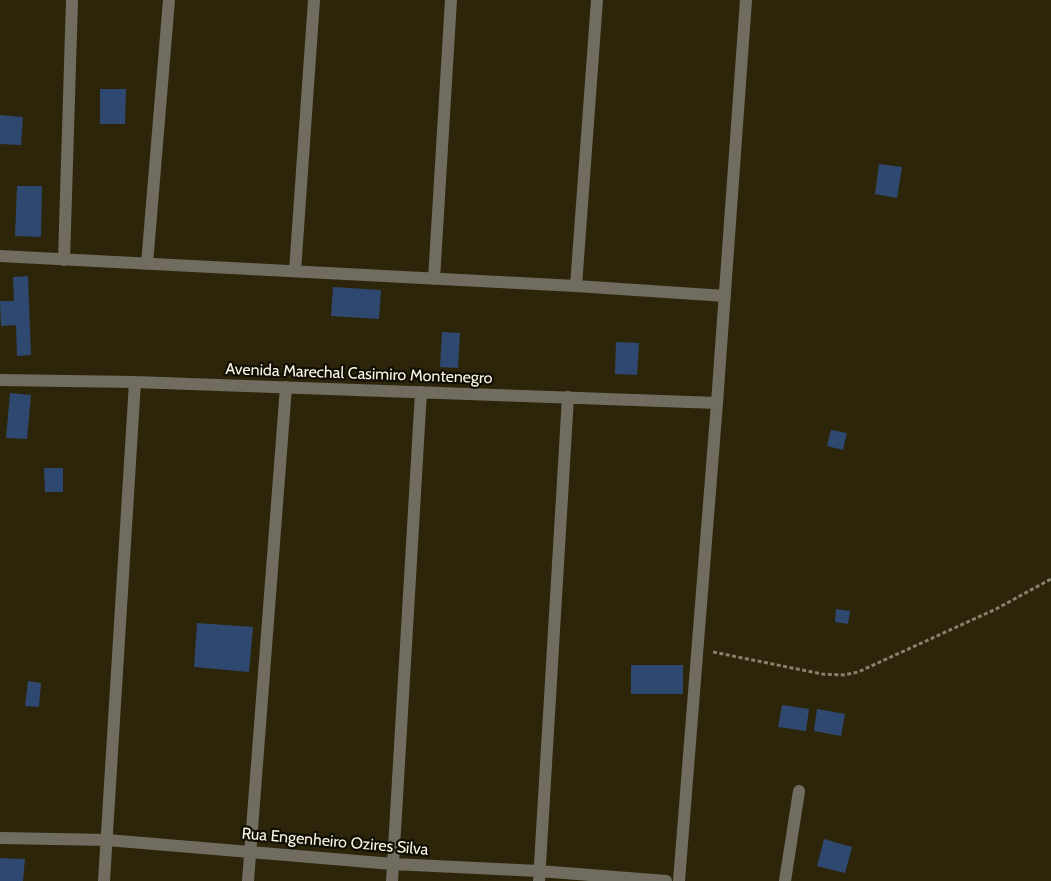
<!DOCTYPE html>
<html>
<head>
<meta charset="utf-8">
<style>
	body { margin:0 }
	canvas { display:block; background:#2c250a }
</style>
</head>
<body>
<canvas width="1051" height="881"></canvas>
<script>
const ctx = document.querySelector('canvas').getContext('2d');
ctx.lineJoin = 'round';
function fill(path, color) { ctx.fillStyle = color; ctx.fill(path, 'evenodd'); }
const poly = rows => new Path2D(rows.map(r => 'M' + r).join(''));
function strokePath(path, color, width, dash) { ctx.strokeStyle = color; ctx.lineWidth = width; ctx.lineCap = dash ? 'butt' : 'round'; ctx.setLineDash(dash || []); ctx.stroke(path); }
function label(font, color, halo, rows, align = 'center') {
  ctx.font = font + ' Cabin,sans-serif'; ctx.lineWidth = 4.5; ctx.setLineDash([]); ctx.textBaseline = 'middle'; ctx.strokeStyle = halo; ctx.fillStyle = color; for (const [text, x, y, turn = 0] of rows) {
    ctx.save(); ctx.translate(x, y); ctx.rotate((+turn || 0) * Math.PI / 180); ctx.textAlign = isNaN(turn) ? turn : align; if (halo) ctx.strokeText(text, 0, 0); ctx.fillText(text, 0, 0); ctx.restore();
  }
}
const building = poly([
	[100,89,126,89,125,124,100,124],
	[0,115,23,117,21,145,0,144],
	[879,164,902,167,897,198,875,194],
	[17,186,42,186,41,237,15,236],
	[28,276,31,355,17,356,16,325,1,326,0,301,14,301,13,277],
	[333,287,381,290,379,319,331,316],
	[442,332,460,333,458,368,440,367],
	[616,342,639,343,637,375,615,374],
	[10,393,31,395,27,439,6,438],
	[831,430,847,433,843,450,827,446],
	[44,468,63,468,63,492,45,492],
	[836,609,850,611,848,624,835,622],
	[197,623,253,627,249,672,194,667],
	[631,665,683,665,683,694,631,694],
	[28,681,41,683,39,707,25,706],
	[782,705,809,709,806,731,778,727],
	[817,709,845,714,841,736,814,731],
	[824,839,852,847,845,873,817,866],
	[0,858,25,859,23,881,0,881]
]);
const path = poly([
	[713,652,822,674,844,675,858,672,996,609,1051,579]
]);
const minor = poly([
	[597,0,576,286,725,296],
	[0,256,576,286],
	[64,260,72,0],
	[147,264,169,0],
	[295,271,314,0],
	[434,279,451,0],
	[0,380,135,382,717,403],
	[0,838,107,840,393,864,539,871,666,881],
	[104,881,135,382],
	[248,881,286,387],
	[392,881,421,392],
	[539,881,568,397],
	[679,881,717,403,746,0],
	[785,881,799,791]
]);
const streetNames = [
	["Avenida Marechal Casimiro Montenegro",359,374,2],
	["Rua Engenheiro Ozires Silva",335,842,5]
];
fill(building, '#2e486f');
strokePath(path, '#87816b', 3, [4, 2.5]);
strokePath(minor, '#706d60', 12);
label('16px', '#f9f5e5', '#110e04', streetNames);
</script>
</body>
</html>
